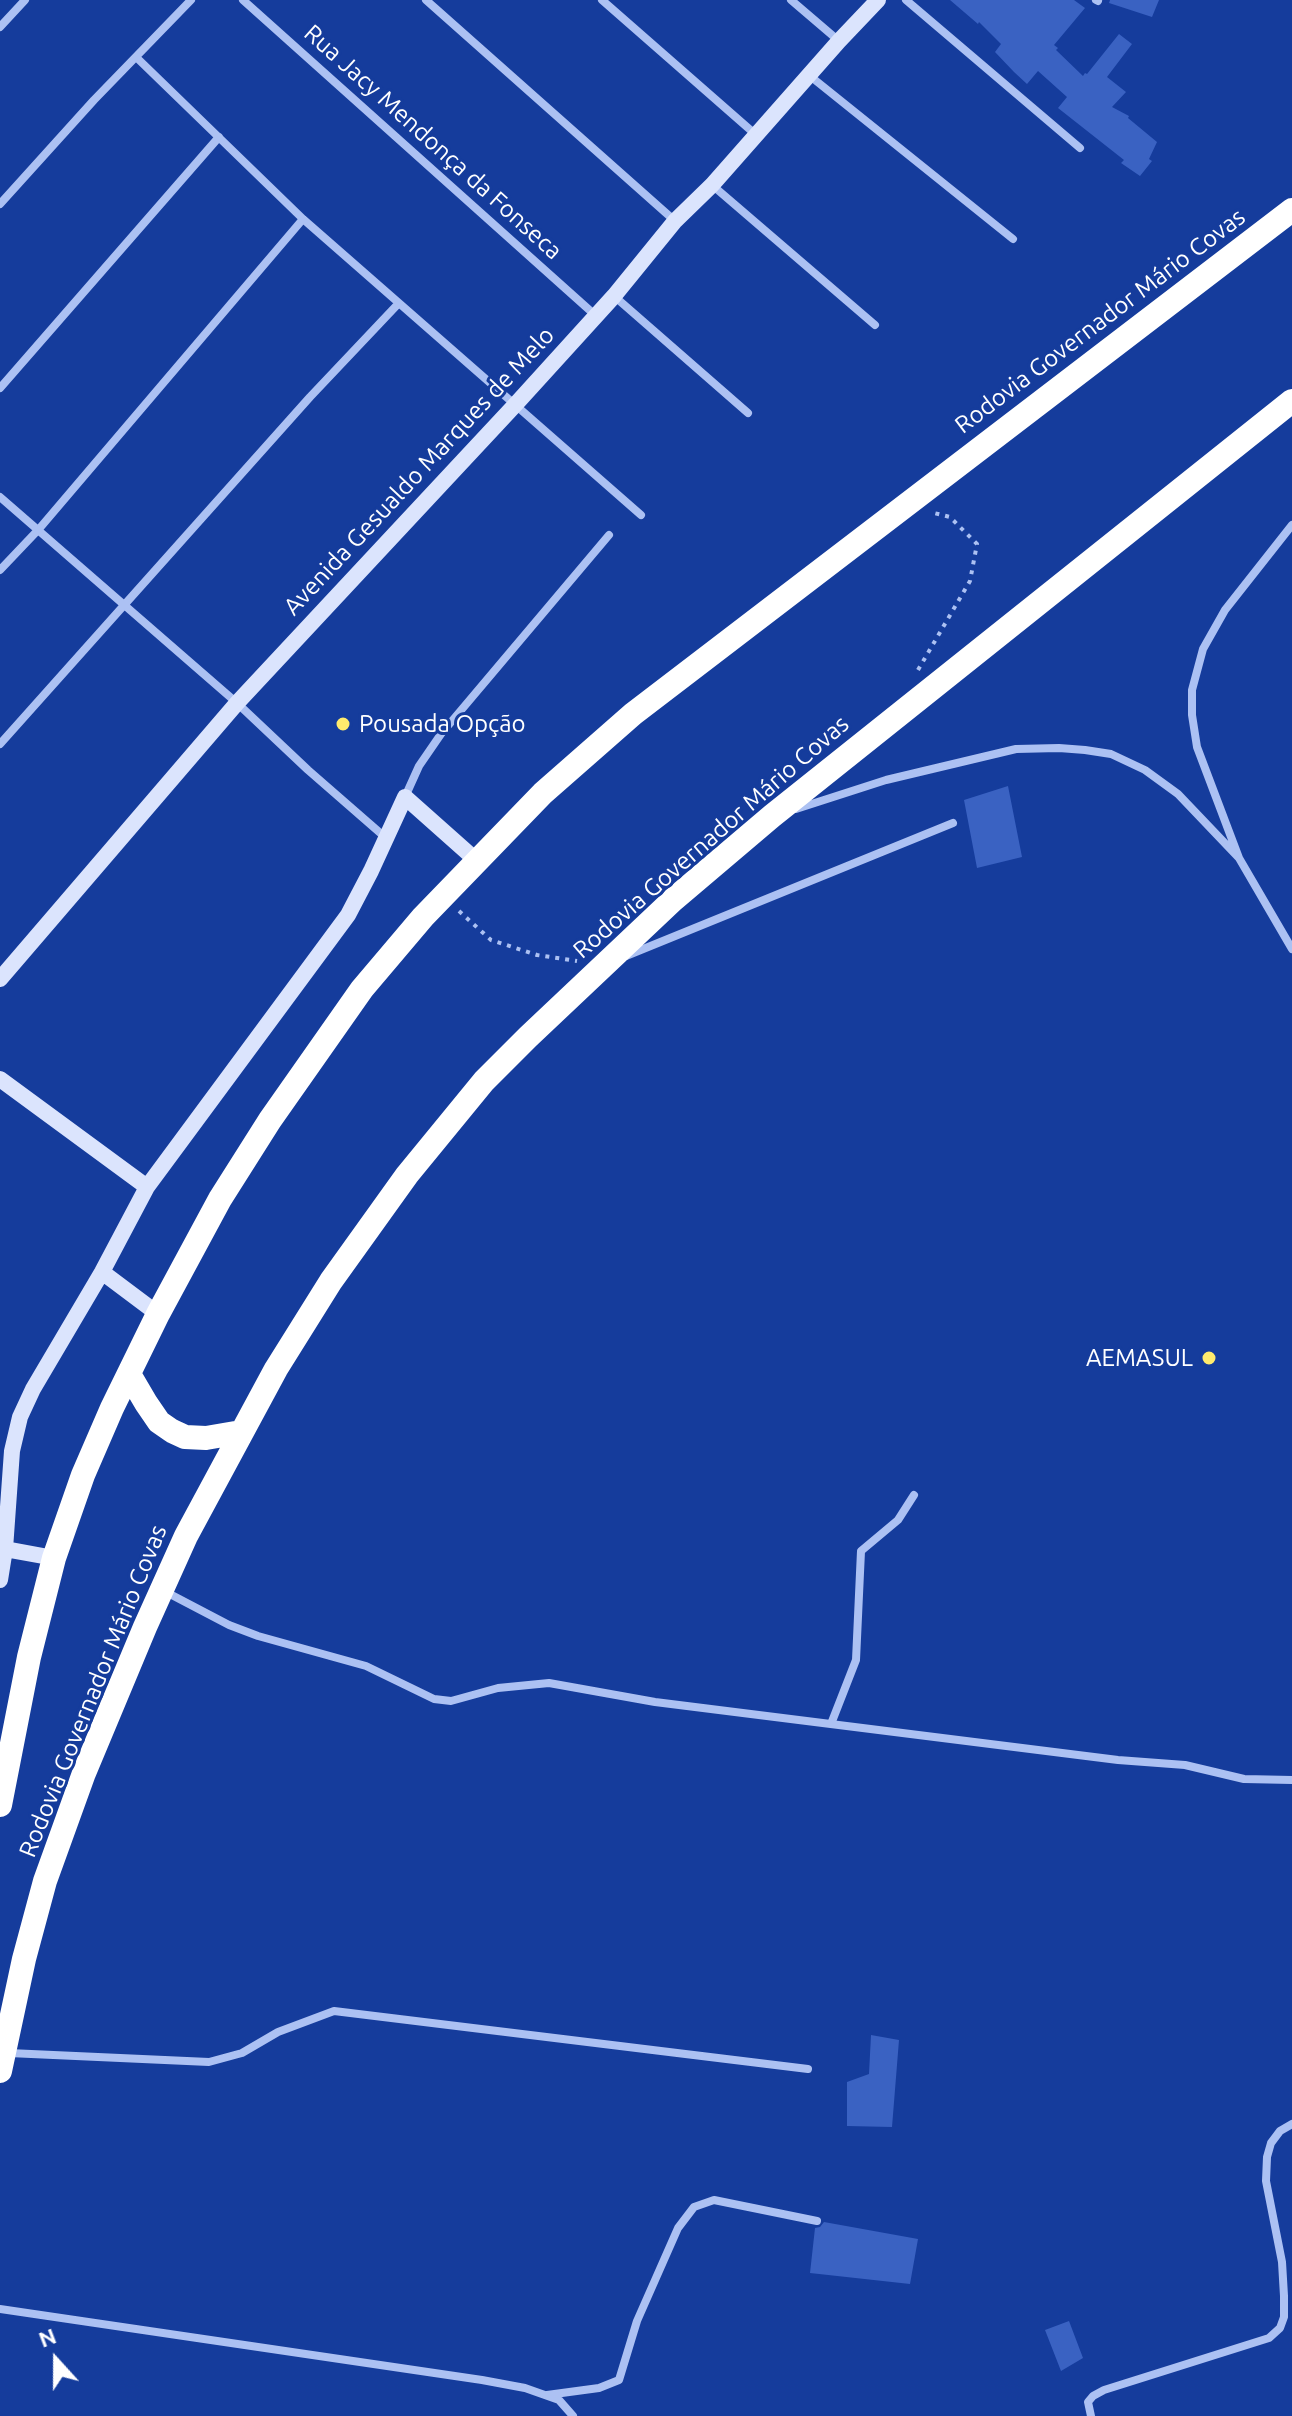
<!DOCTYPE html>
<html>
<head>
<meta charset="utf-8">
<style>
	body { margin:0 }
	#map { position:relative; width:1292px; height:2416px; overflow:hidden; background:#153c9c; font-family:Ubuntu,sans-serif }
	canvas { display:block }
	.north { position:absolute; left:16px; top:2320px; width:80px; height:80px; -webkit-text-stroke:6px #153c9c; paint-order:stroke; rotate:339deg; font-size:22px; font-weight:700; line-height:32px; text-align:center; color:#fff }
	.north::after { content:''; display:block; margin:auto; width:28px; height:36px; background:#fff; clip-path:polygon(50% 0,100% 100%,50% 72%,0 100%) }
</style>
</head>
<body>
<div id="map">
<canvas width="1292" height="2416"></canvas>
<div class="north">N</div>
</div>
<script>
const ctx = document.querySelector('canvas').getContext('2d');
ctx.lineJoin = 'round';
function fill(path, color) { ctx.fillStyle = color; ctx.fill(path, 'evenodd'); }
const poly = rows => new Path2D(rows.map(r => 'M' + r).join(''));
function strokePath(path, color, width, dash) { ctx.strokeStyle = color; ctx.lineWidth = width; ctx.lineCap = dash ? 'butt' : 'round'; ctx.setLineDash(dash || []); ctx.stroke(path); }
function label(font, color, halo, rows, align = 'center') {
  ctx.font = font + ' Ubuntu,sans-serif'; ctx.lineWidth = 6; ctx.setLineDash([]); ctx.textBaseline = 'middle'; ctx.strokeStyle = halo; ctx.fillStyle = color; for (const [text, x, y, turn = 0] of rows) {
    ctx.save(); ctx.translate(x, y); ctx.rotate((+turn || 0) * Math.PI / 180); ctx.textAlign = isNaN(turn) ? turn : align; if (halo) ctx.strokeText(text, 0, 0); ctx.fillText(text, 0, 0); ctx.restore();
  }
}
const building = poly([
	[950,0,1074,0,1085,8,1054,45,1058,48,1056,50,1083,76,1085,73,1087,74,1119,34,1132,44,1107,77,1126,92,1112,107,1129,116,1128,118,1157,142,1149,159,1152,161,1140,176,1121,163,1124,160,1058,108,1067,97,1038,71,1027,84,1014,72,995,52,1001,44,979,22,978,24],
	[1110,0,1159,0,1152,17,1109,3],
	[1008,786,1022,857,977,868,964,800],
	[871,2035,899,2040,892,2127,847,2126,847,2082,869,2074],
	[824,2222,918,2239,910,2284,810,2273,815,2228,820,2227],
	[1069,2321,1083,2358,1061,2371,1045,2330]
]);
const path = poly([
	[918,670,970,581,977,544,950,517,930,512],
	[459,911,491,940,537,955,577,961]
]);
const street = poly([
	[243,0,595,315],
	[426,0,675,221],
	[602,0,755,134],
	[791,0,839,41],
	[906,0,1080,148],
	[1096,0,1098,1],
	[0,27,25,0],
	[136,57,303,219,641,515],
	[810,76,1013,239],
	[712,185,875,325],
	[0,204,94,100,191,0],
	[614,296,748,413],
	[0,388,219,137],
	[0,497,237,703,308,770,386,838],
	[1292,525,1225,610,1203,649,1192,690,1192,715,1197,747,1239,858,1292,949],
	[0,570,39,529,303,219],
	[0,744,310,397,398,304],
	[405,797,419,766,441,734,609,535],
	[796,809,886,780,1016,749,1059,748,1085,750,1111,754,1145,770,1178,794,1239,858],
	[626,956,953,823],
	[166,1592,229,1625,258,1636,366,1666,434,1699,451,1701,498,1688,549,1683,655,1702,1118,1760,1185,1765,1244,1779,1292,1780],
	[831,1724,856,1660,861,1551,898,1520,914,1495],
	[9,2053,209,2062,242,2053,278,2032,334,2011,808,2069],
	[0,2309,482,2380,525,2388,559,2400,573,2416],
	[547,2395,599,2388,619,2380,637,2321,678,2228,694,2207,714,2200,817,2221],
	[1091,2416,1088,2402,1093,2396,1104,2390,1269,2338,1280,2328,1284,2317,1284,2296,1282,2262,1266,2181,1267,2157,1271,2143,1280,2131,1292,2124]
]);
const secondary = poly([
	[0,979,237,703,515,405,614,296,675,221,712,185,839,41,878,0],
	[0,1079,147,1187],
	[102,1272,158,1314],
	[0,1548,54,1558],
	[0,1580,5,1549,12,1451,20,1417,33,1389,102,1272,147,1187,348,915,371,871,405,797,477,861]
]);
const highway = poly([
	[129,1374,146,1403,159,1422,172,1431,185,1437,206,1438,241,1432],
	[0,1805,29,1657,54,1558,83,1475,112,1408,158,1314,220,1199,270,1120,362,989,423,917,543,793,633,714,1292,210],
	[0,2071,24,1959,45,1881,84,1773,145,1627,186,1536,276,1369,331,1281,407,1175,484,1081,528,1037,673,900,772,816,1292,401]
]);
const markers = [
	[343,724,8,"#ffeb6d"],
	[1209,1358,8,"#ffeb6d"]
];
const streetNames = [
	["Rua Jacy Mendonça da Fonseca",433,142,42],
	["Rodovia Governador Mário Covas",1100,321,-37],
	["Avenida Gesualdo Marques de Melo",419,471,-47],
	["Rodovia Governador Mário Covas",711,837,-41],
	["Rodovia Governador Mário Covas",93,1691,-68]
];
const poiNames = [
	["Pousada Opção",359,724],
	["AEMASUL",1193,1358,"right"]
];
fill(building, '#3a62c2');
strokePath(path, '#acc1f3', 4, [4, 6]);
strokePath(street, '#acc1f3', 8);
strokePath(secondary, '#dbe4fd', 16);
strokePath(highway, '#fff', 24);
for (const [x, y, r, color] of markers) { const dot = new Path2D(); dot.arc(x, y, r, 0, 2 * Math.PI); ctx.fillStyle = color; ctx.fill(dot); strokePath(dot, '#153c9c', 3); }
label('24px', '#fff', '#153c9c', streetNames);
label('24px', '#fff', '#153c9c', poiNames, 'left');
</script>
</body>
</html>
